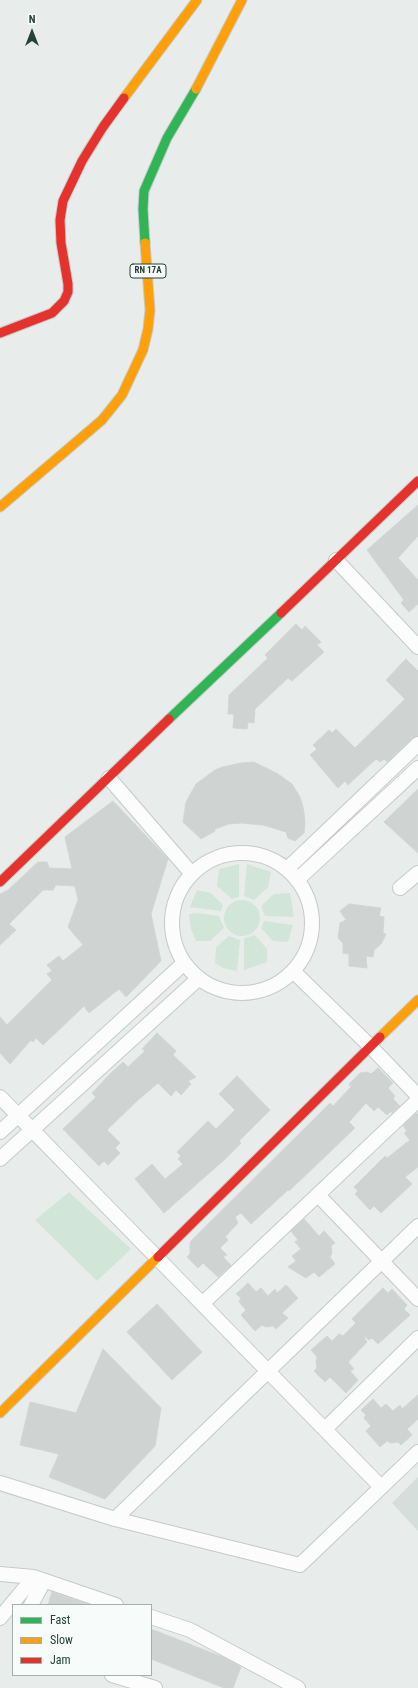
<!DOCTYPE html>
<html>
<head>
<meta charset="utf-8">
<style>
	body { margin:0 }
	#map { position:relative; width:418px; height:1688px; overflow:hidden; background:#e8edeb; font-family:"Roboto Condensed",sans-serif }
	canvas { display:block }
	.legend { position:absolute; left:12px; top:1604px; width:140px; height:72px; box-sizing:border-box; background:#f7fbf9; border:1px solid #a3b1ad; margin:0; padding:5px 7px; list-style:none; font-size:12px; color:#24423a }
	.legend li { display:flex; align-items:center; gap:8px; height:20px }
	.legend b { width:20px; border:1px solid #a3b1ad }
	.north { position:absolute; left:12px; top:12px; width:40px; height:40px; -webkit-text-stroke:3px #f7fbf9; paint-order:stroke; rotate:0deg; font-size:11px; font-weight:700; line-height:16px; text-align:center; color:#24423a }
	.north::after { content:''; display:block; margin:auto; width:14px; height:18px; background:#24423a; clip-path:polygon(50% 0,100% 100%,50% 72%,0 100%) }
</style>
</head>
<body>
<div id="map">
<canvas width="418" height="1688"></canvas>
<ul class="legend">
<li><b style="height:5px;background:#30b455"></b>Fast</li>
<li><b style="height:5px;background:#ff9f0a"></b>Slow</li>
<li><b style="height:5px;background:#e5322d"></b>Jam</li>
</ul>
<div class="north">N</div>
</div>
<script>
const ctx = document.querySelector('canvas').getContext('2d');
ctx.lineJoin = 'round';
function fill(path, color) { ctx.fillStyle = color; ctx.fill(path, 'evenodd'); }
const poly = rows => new Path2D(rows.map(r => 'M' + r).join(''));
function strokePath(path, color, width, dash) { ctx.strokeStyle = color; ctx.lineWidth = width; ctx.lineCap = dash ? 'butt' : 'round'; ctx.setLineDash(dash || []); ctx.stroke(path); }
function label(font, color, halo, rows, align = 'center') {
  ctx.font = font + ' "Roboto Condensed",sans-serif'; ctx.lineWidth = 3; ctx.setLineDash([]); ctx.textBaseline = 'middle'; ctx.strokeStyle = halo; ctx.fillStyle = color; for (const [text, x, y, turn = 0] of rows) {
    ctx.save(); ctx.translate(x, y); ctx.rotate((+turn || 0) * Math.PI / 180); ctx.textAlign = isNaN(turn) ? turn : align; if (halo) ctx.strokeText(text, 0, 0); ctx.fillText(text, 0, 0); ctx.restore();
  }
}
const built = poly([
	[418,1477,418,1531,392,1503]
]);
const green = poly([
	[239,864,239,897,232,899,217,886,219,869],
	[247,864,271,872,268,887,254,900,244,896],
	[197,890,211,893,223,905,221,911,190,907],
	[290,893,294,917,265,916,261,906,274,894],
	'224 918a18 18 0 1 1 36 0a18 18 0 1 1-36 0Z',
	[197,913,219,916,224,928,210,941,196,941,191,929,189,914],
	[264,921,293,925,288,942,273,941,261,928],
	[255,935,267,949,267,962,244,970,244,938],
	[229,936,240,940,237,971,223,968,215,963,216,947],
	[69,1192,131,1249,97,1281,35,1220]
]);
const building = poly([
	[418,505,418,536,398,558,418,580,418,604,409,612,401,603,404,600,367,550,418,505],
	[296,624,302,630,305,626,321,642,317,645,324,652,292,681,288,678,255,709,254,723,248,722,247,729,233,728,234,714,228,714,229,695,268,658,265,655,296,624],
	[406,659,418,671,418,736,412,738,387,762,384,759,380,762,376,759,348,785,345,781,338,788,310,755,317,749,313,745,329,730,332,733,336,729,355,748,405,699,386,680,406,659],
	[254,762,278,774,292,784,300,797,303,807,305,821,304,833,295,841,288,838,286,832,263,825,241,823,229,824,215,829,215,831,201,839,183,822,186,802,196,784,215,770,222,767,241,763,254,762],
	[418,789,418,853,384,822,418,789],
	[113,801,168,859,151,914,161,961,126,997,119,989,89,1013,84,1006,43,1045,36,1038,33,1042,31,1040,10,1064,0,1053,0,1017,7,1025,52,980,47,974,52,971,47,965,59,956,63,961,83,945,68,927,78,900,75,886,56,885,53,890,43,890,9,924,16,930,0,945,0,894,8,890,38,862,47,862,49,868,72,869,65,837,113,801],
	[349,904,381,908,379,916,384,917,383,933,386,934,381,944,374,950,373,957,366,956,367,968,349,966,349,954,343,953,343,943,338,938,340,923,346,920,340,911,349,904],
	[157,1033,176,1051,173,1055,196,1077,188,1081,191,1084,181,1095,176,1090,171,1096,158,1083,138,1100,107,1130,120,1143,115,1148,120,1153,108,1165,104,1161,99,1166,63,1129,96,1097,92,1093,111,1073,123,1062,128,1067,145,1051,142,1049,157,1033],
	[378,1068,393,1083,388,1088,395,1096,393,1099,400,1106,392,1113,391,1111,387,1115,378,1107,374,1111,366,1103,349,1122,355,1128,289,1191,288,1190,251,1224,241,1213,235,1217,238,1223,225,1237,228,1240,220,1248,227,1255,223,1257,231,1265,218,1277,203,1263,198,1268,187,1257,190,1254,190,1242,330,1103,333,1106,351,1087,349,1084,360,1073,367,1072,371,1074,378,1068],
	[237,1076,270,1110,239,1141,241,1143,224,1160,164,1213,135,1179,152,1164,165,1179,183,1164,178,1159,181,1156,177,1152,208,1121,216,1129,235,1110,219,1094,237,1076],
	[416,1113,418,1115,418,1167,405,1177,412,1184,381,1213,374,1206,370,1210,355,1194,358,1191,354,1187,385,1156,387,1158,410,1140,404,1133,407,1131,403,1126,416,1113],
	[304,1219,319,1236,324,1231,335,1243,331,1246,332,1253,330,1257,335,1264,319,1277,314,1272,306,1278,288,1267,296,1261,292,1256,301,1249,295,1242,298,1240,291,1231,304,1219],
	[248,1283,256,1292,261,1288,268,1296,275,1289,277,1293,286,1285,298,1298,282,1313,288,1318,276,1329,273,1326,266,1327,262,1325,255,1331,241,1315,246,1310,239,1302,241,1298,236,1294,248,1283],
	[383,1288,388,1293,392,1289,407,1305,404,1309,410,1315,378,1344,372,1338,369,1340,362,1334,367,1342,348,1362,354,1369,350,1371,358,1380,346,1393,330,1377,325,1382,314,1371,317,1368,316,1361,317,1357,311,1350,327,1336,332,1341,339,1334,343,1336,356,1323,352,1319,383,1288],
	[157,1304,202,1352,172,1380,127,1332,157,1304],
	[103,1349,161,1408,155,1446,105,1499,49,1477,59,1454,20,1445,30,1402,76,1413,103,1349],
	[418,1395,418,1419,407,1429,412,1435,401,1445,398,1442,391,1443,387,1441,380,1447,366,1431,371,1426,364,1418,366,1415,361,1410,373,1399,381,1408,386,1404,393,1411,400,1405,402,1409,418,1395],
	[52,1592,90,1605,48,1605,52,1592],
	[151,1629,225,1658,241,1667,233,1688,224,1688,151,1659,151,1629]
]);
const street = poly([
	[336,560,418,647],
	[109,778,192,874],
	'172 923a70 70 0 1 1 140 0a70 70 0 1 1-140 0Z',
	[288,868,418,744],
	[297,880,418,768],
	[400,888,418,873],
	[294,972,371,1047,418,1096],
	[0,1097,381,1487],
	[0,1132,183,964],
	[0,1159,198,979],
	[318,1195,418,1299],
	[202,1304,418,1100],
	[325,1429,418,1338],
	[0,1483,115,1519,300,1565,418,1452],
	[115,1519,418,1226],
	[0,1574,34,1577,116,1605],
	[31,1605,44,1581],
	[151,1617,190,1630,298,1688],
	[0,1618,34,1577],
	[112,1675,155,1688]
]);
const fast = poly([
	[145,243,143,209,144,191,167,138,196,89],
	[169,719,281,613]
]);
const slow = poly([
	[196,89,242,0],
	[124,98,197,0],
	[0,507,102,420,122,395,143,350,148,329,150,310,145,243],
	[380,1037,418,1000],
	[0,1413,158,1257]
]);
const jam = poly([
	[0,333,52,313,64,301,68,292,68,284,61,243,60,220,63,201,82,161,103,127,124,98],
	[281,613,418,481],
	[0,882,169,719],
	[158,1257,380,1037]
]);
const shields = [
	[148,271,36]
];
const shieldNames = [
	["RN 17A",148,271]
];
fill(built, '#d6dedb');
fill(green, '#d1e6d8');
fill(building, '#cfd4d2');
strokePath(building, '#d1d6d4', 1);
strokePath(street, '#c5cac8', 16);
strokePath(fast, '#c3cbc8', 11);
strokePath(slow, '#c3cbc8', 11);
strokePath(jam, '#c3cbc8', 11);
strokePath(street, '#fcfcfc', 14);
strokePath(fast, '#30b455', 9);
strokePath(slow, '#ff9f0a', 9);
strokePath(jam, '#e5322d', 9);
for (const [x, y, w] of shields) { const box = new Path2D(); box.roundRect(x - w / 2, y - 7, w, 14, 3); ctx.fillStyle = '#f7fbf9'; ctx.fill(box); strokePath(box, '#24423a', 1); }
label('bold 9px', '#24423a', null, shieldNames);
</script>
</body>
</html>
